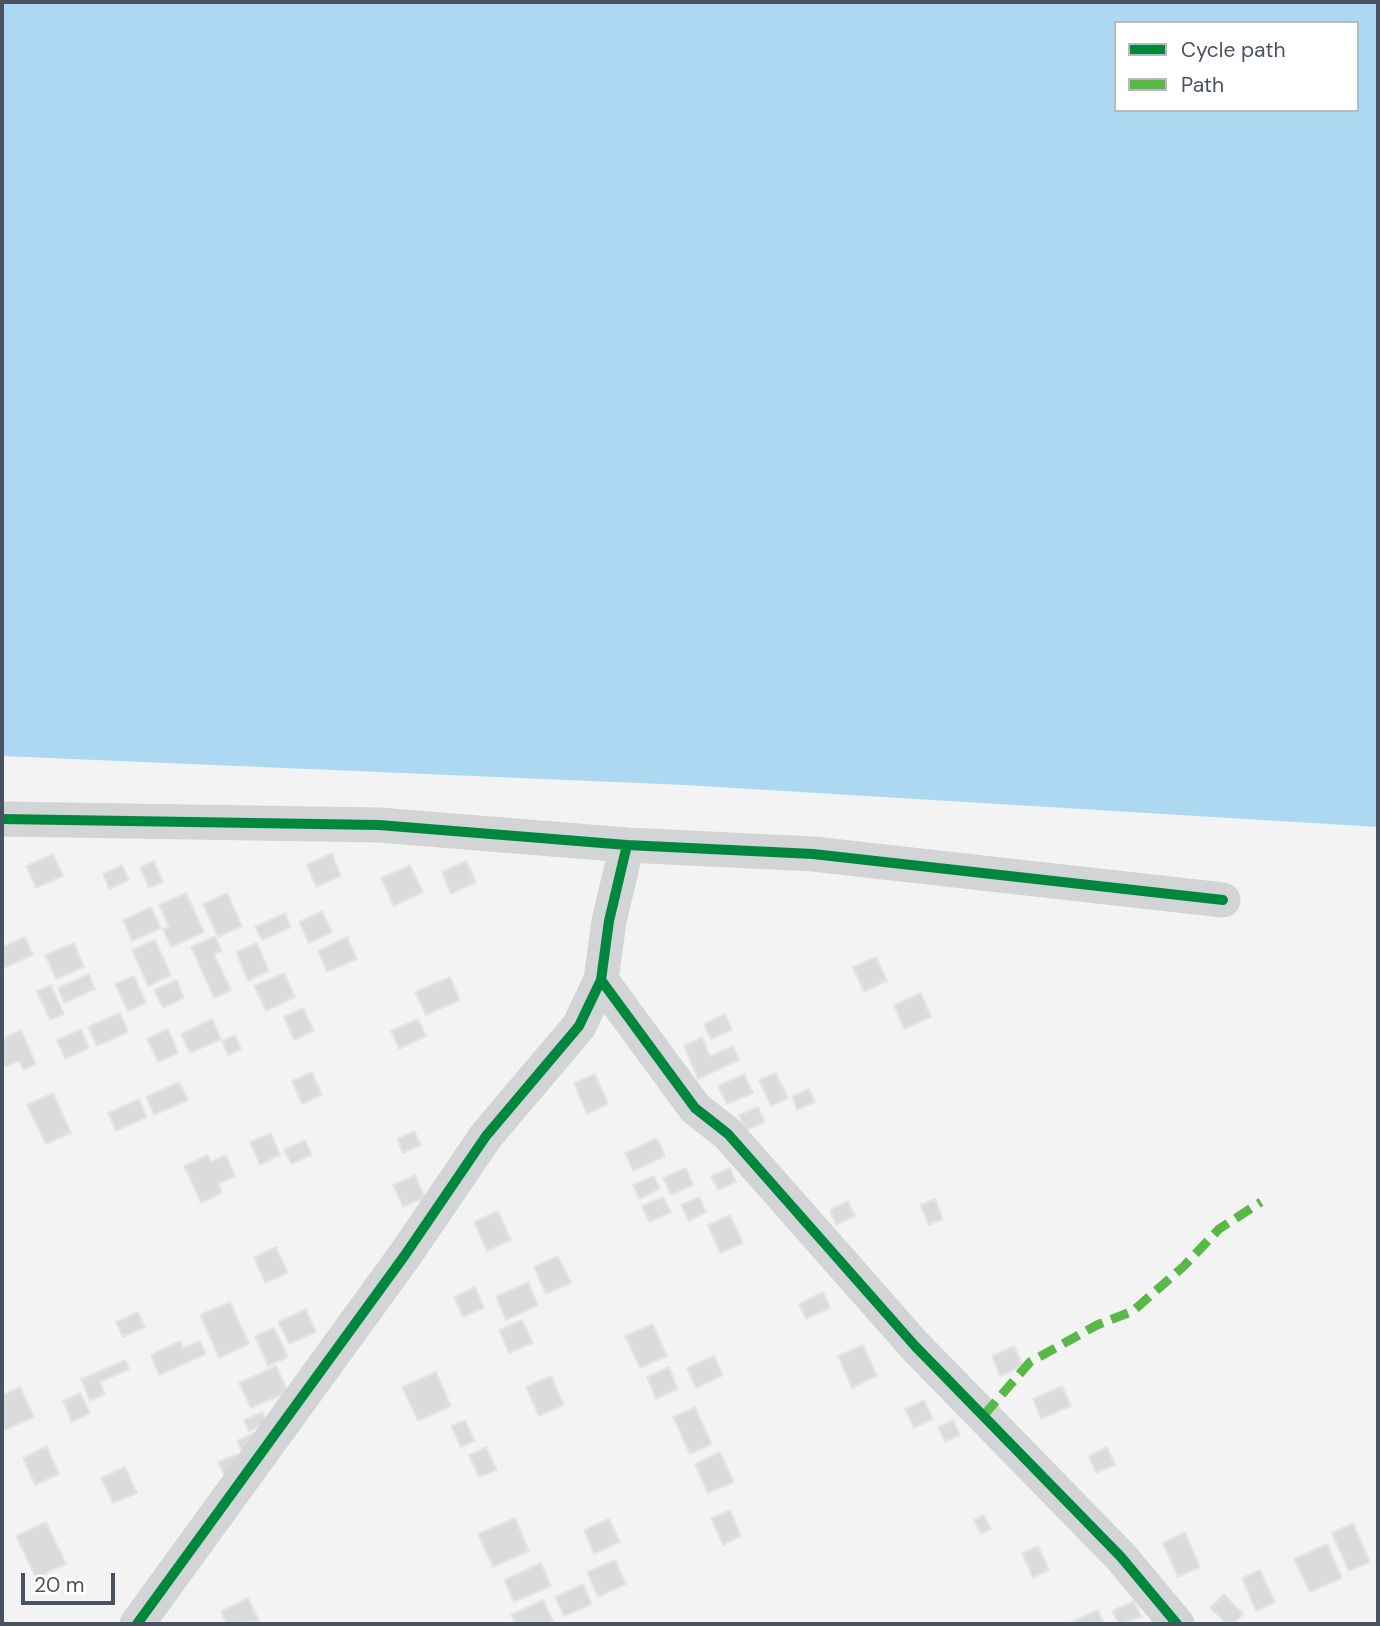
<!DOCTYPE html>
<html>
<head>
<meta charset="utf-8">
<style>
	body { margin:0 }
	#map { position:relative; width:1380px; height:1626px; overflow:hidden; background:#f3f3f3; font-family:"DM Sans",sans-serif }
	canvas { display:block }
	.frame { position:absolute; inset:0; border:4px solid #495261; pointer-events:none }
	.legend { position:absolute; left:1114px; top:21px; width:245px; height:91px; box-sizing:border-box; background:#fff; border:2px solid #b6bac0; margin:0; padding:9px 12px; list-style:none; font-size:21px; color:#495261 }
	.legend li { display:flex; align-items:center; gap:14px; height:35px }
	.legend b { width:35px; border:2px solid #b6bac0 }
	.scale { position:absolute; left:21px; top:1573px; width:94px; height:32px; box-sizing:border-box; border:4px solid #495261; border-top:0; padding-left:9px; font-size:21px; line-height:24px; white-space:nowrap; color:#495261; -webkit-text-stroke:5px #fff; paint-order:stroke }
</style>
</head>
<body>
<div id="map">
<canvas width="1380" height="1626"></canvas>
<div class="frame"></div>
<ul class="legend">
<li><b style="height:9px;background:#00873e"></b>Cycle path</li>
<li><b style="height:9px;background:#58b947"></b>Path</li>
</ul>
<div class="scale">20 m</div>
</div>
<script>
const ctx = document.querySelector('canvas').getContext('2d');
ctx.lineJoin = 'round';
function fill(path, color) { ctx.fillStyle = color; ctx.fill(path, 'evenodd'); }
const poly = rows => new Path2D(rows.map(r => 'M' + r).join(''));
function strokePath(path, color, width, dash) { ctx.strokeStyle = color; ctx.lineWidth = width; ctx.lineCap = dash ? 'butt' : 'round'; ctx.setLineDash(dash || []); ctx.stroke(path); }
const water = poly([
	[2,2,1378,2,1378,827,685,785,2,756],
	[1116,23,1357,23,1357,110,1116,110]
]);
const building = poly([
	[332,853,341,876,316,887,307,865,332,853],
	[53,854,63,876,36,888,26,866,53,854],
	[154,861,163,882,149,888,140,867,154,861],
	[466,861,476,882,451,894,442,872,466,861],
	[122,865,129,880,109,889,103,874,122,865],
	[410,865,423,892,394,906,381,878,410,865],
	[186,893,204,932,171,947,163,929,169,927,159,905,186,893],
	[227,893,242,926,218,937,203,904,227,893],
	[151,907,161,928,132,941,123,920,151,907],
	[322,911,332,932,309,943,299,922,322,911],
	[285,913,291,927,262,940,255,927,285,913],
	[215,936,222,951,214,954,231,990,214,998,191,947,215,936],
	[25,937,33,955,2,969,2,947,25,937],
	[347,937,357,959,327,972,318,951,347,937],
	[155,940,171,975,148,986,132,950,155,940],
	[74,943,84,967,56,979,45,955,74,943],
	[257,943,269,971,248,981,236,952,257,943],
	[876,957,887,981,864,992,853,967,876,957],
	[284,973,295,997,266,1011,254,986,284,973],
	[89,974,95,989,64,1003,58,988,89,974],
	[134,976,146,1003,128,1011,115,984,134,976],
	[450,977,460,1000,426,1015,415,992,450,977],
	[177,980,184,998,163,1008,154,990,177,980],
	[51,985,64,1014,50,1020,37,991,51,985],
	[921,993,931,1017,904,1029,894,1005,921,993],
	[303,1008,314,1031,294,1040,284,1017,303,1008],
	[120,1013,128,1032,97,1046,88,1027,120,1013],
	[725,1014,732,1030,711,1039,704,1024,725,1014],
	[212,1019,221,1039,190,1053,181,1034,212,1019],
	[418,1019,426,1036,399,1049,391,1031,418,1019],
	[81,1029,89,1048,65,1059,57,1040,81,1029],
	[168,1029,178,1053,158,1062,147,1039,168,1029],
	[21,1030,36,1064,24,1070,19,1061,4,1067,2,1039,21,1030],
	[235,1035,241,1049,228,1055,222,1041,235,1035],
	[702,1037,710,1056,733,1046,739,1060,698,1079,684,1046,702,1037],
	[312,1072,322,1095,302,1104,292,1081,312,1072],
	[776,1073,788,1098,771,1106,759,1080,776,1073],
	[595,1074,608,1104,587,1114,574,1083,595,1074],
	[744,1074,753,1093,727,1104,718,1086,744,1074],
	[179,1082,188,1100,154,1115,146,1097,179,1082],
	[809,1089,815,1102,797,1110,792,1097,809,1089],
	[53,1093,71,1133,46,1144,27,1105,53,1093],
	[139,1099,147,1117,116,1131,108,1113,139,1099],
	[758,1107,765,1122,746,1130,739,1115,758,1107],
	[414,1131,421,1145,403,1153,397,1139,414,1131],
	[271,1133,280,1155,260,1165,250,1142,271,1133],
	[657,1138,665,1156,633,1171,625,1153,657,1138],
	[305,1140,312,1155,291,1164,284,1150,305,1140],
	[208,1155,211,1162,226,1155,235,1176,219,1184,222,1193,201,1203,184,1166,208,1155],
	[686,1168,693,1185,671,1195,663,1178,686,1168],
	[730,1168,736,1182,718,1190,711,1176,730,1168],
	[415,1175,425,1197,403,1207,393,1185,415,1175],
	[654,1176,660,1189,639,1199,633,1185,654,1176],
	[663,1197,671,1212,649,1222,642,1206,663,1197],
	[699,1197,706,1212,689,1221,681,1205,699,1197],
	[935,1199,943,1219,929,1225,920,1205,935,1199],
	[848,1201,855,1216,836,1225,830,1210,848,1201],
	[498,1211,511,1240,487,1251,474,1222,498,1211],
	[730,1215,743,1243,720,1253,708,1225,730,1215],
	[276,1247,288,1273,265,1283,254,1257,276,1247],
	[558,1256,571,1283,546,1294,534,1267,558,1256],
	[528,1282,538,1305,506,1320,496,1297,528,1282],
	[475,1287,484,1308,463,1317,454,1297,475,1287],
	[823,1292,830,1308,806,1319,799,1304,823,1292],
	[230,1302,249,1344,219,1358,200,1315,230,1302],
	[306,1309,316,1332,289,1344,278,1322,306,1309],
	[138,1312,145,1327,123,1337,116,1322,138,1312],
	[522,1320,533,1343,509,1353,499,1330,522,1320],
	[653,1324,667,1356,640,1368,625,1336,653,1324],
	[274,1328,288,1357,268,1366,255,1336,274,1328],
	[180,1341,183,1348,200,1341,206,1354,159,1375,151,1355,180,1341],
	[863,1345,877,1376,852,1388,838,1356,863,1345],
	[1014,1346,1023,1366,1000,1376,992,1356,1014,1346],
	[714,1356,723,1375,696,1388,687,1368,714,1356],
	[125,1360,129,1369,100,1382,105,1394,90,1401,81,1379,125,1360],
	[276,1366,288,1392,251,1408,239,1383,276,1366],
	[669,1367,678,1389,656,1399,647,1377,669,1367],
	[436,1372,451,1406,418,1421,402,1387,436,1372],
	[551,1376,564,1405,539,1416,526,1387,551,1376],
	[1062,1386,1071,1406,1041,1419,1033,1399,1062,1386],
	[20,1387,34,1417,5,1430,2,1422,2,1395,20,1387],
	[80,1393,90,1413,72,1422,63,1401,80,1393],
	[924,1400,933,1419,914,1428,905,1409,924,1400],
	[695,1407,712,1444,690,1454,673,1417,695,1407],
	[263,1412,267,1423,249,1431,244,1420,263,1412],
	[465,1420,475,1441,461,1447,451,1426,465,1420],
	[953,1420,960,1435,945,1442,938,1427,953,1420],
	[253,1433,260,1449,244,1456,237,1441,253,1433],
	[47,1446,59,1474,35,1485,23,1458,47,1446],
	[486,1447,497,1470,479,1477,469,1455,486,1447],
	[1107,1447,1115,1465,1096,1473,1089,1456,1107,1447],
	[720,1452,734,1482,708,1493,695,1464,720,1452],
	[237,1454,244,1469,225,1477,218,1462,237,1454],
	[125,1467,137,1493,113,1503,101,1478,125,1467],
	[730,1510,741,1536,723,1545,711,1518,730,1510],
	[984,1515,991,1529,981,1534,974,1520,984,1515],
	[515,1518,529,1551,493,1567,478,1534,515,1518],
	[609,1519,620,1542,594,1554,584,1530,609,1519],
	[46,1522,66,1564,36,1578,16,1536,46,1522],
	[1353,1523,1370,1562,1349,1571,1332,1533,1353,1523],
	[1185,1532,1200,1567,1178,1577,1163,1543,1185,1532],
	[1327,1544,1342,1578,1310,1592,1294,1559,1327,1544],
	[1038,1546,1049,1570,1033,1578,1022,1553,1038,1546],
	[615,1560,626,1584,598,1597,587,1572,615,1560],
	[541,1563,551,1586,514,1602,504,1580,541,1563],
	[1260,1570,1275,1602,1256,1611,1242,1578,1260,1570],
	[583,1584,592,1604,564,1616,555,1597,583,1584],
	[1224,1594,1243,1614,1233,1624,1227,1624,1210,1608,1224,1594],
	[248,1598,259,1621,226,1624,221,1611,248,1598],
	[543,1600,553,1621,546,1624,516,1624,511,1615,543,1600],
	[1134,1601,1142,1617,1119,1624,1112,1611,1134,1601],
	[1098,1610,1104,1624,1072,1624,1071,1622,1098,1610]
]);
const minor = poly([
	[2,819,379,825,627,845,813,854,1223,900],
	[601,980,695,1108,728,1134,915,1346,1121,1557,1177,1624],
	[137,1624,405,1255,486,1136,579,1026,601,980,609,921,627,845]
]);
const quiet = poly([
	[984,1415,1030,1362,1097,1325,1133,1311,1184,1266,1219,1229,1261,1202]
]);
const cycleway = poly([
	[2,819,379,825,627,845,813,854,1223,900],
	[601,980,695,1108,728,1134,915,1346,1121,1557,1177,1624],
	[137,1624,405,1255,486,1136,579,1026,601,980,609,921,627,845]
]);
fill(water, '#acd9f1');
fill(building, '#dadbdd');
strokePath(building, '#e5e5e6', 2);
strokePath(minor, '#d2d4d6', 35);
strokePath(quiet, '#58b947', 9, [18, 9]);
strokePath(cycleway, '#00873e', 10);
</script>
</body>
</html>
